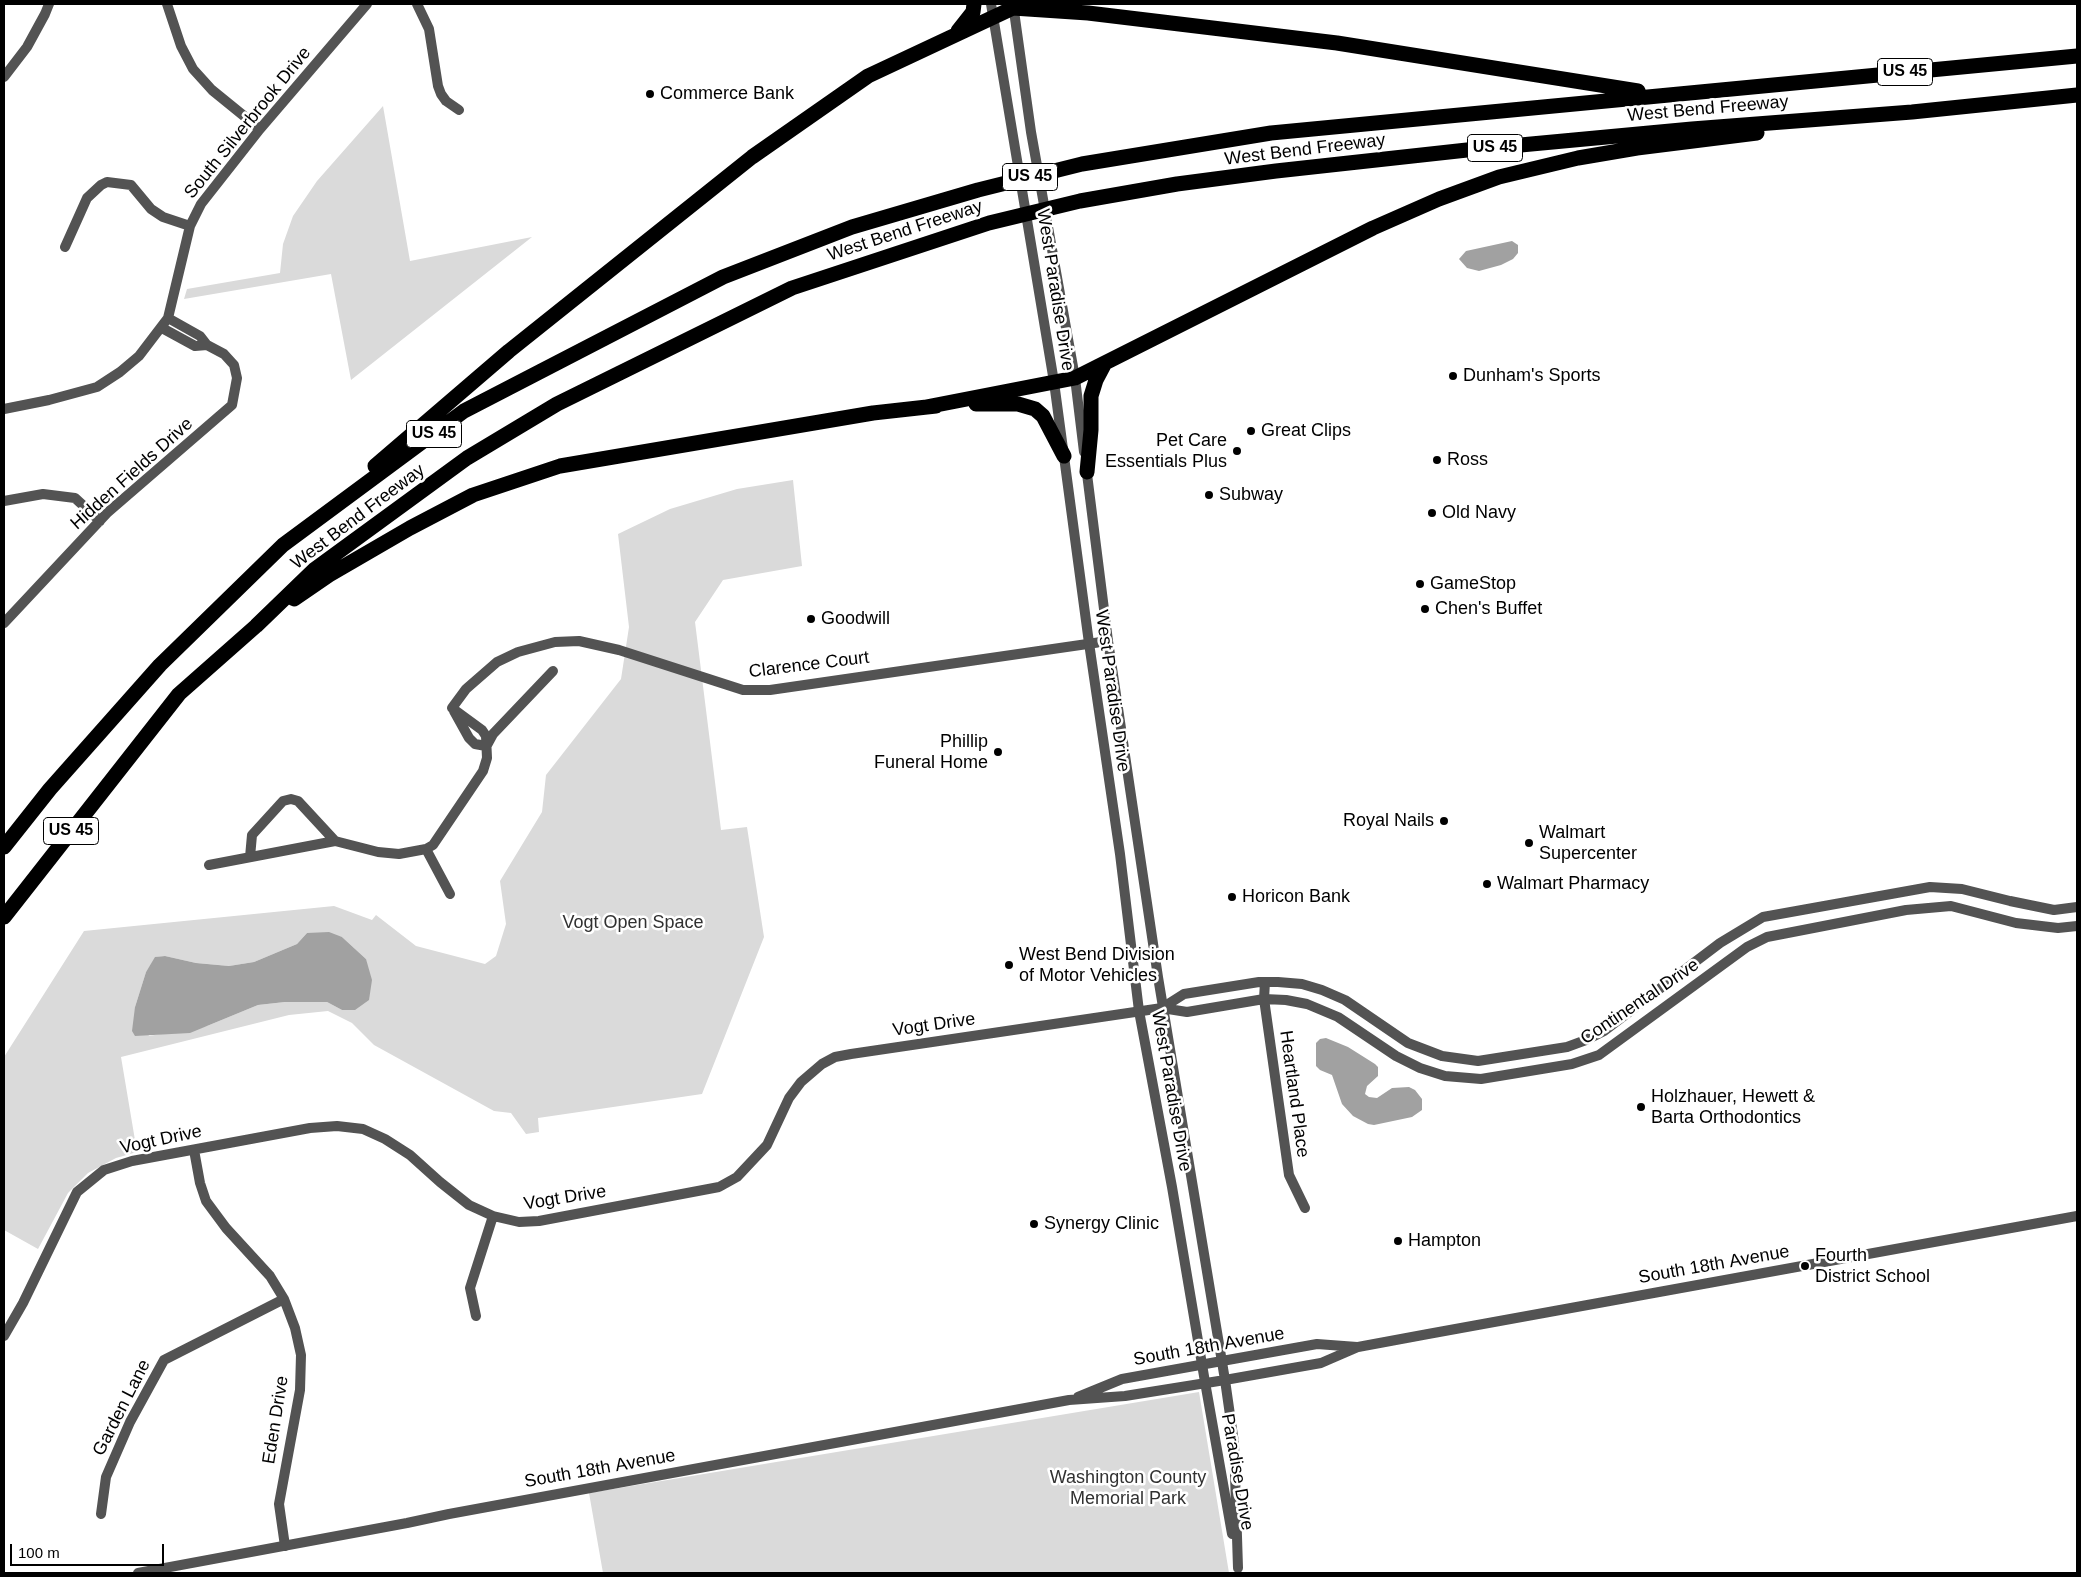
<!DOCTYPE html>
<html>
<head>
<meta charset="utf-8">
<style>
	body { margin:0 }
	#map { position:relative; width:2081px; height:1577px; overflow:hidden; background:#fff; font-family:Arial,sans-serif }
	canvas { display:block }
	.frame { position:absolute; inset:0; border:5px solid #000; pointer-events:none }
	.scale { position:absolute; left:10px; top:1544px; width:154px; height:22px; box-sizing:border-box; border:2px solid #000; border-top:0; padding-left:6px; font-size:15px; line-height:18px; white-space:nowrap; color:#000; -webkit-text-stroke:4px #fff; paint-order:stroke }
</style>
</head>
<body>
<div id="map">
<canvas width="2081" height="1577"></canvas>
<div class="frame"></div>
<div class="scale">100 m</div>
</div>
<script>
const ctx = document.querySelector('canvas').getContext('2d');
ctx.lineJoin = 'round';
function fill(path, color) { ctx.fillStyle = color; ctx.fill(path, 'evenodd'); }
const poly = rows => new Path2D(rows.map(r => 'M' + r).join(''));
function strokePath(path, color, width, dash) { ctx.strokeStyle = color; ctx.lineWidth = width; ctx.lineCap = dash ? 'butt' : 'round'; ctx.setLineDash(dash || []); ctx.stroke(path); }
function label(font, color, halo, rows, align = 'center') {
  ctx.font = font + ' Arial,sans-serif'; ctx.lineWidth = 5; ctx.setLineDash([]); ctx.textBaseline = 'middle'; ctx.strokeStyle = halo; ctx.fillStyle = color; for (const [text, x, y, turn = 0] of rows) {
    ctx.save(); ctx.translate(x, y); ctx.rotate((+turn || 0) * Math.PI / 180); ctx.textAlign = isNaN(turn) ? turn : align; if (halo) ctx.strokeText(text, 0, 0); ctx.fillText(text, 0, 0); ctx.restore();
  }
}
const green = poly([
	[383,106,410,261,532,237,351,380,331,274,184,299,187,289,280,273,283,244,293,216,317,181],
	[793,480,802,566,723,580,695,622,721,830,747,827,764,937,702,1094,538,1118,539,1132,526,1134,511,1113,494,1111,374,1045,352,1023,328,1011,289,1015,121,1057,137,1152,116,1158,88,1173,68,1193,38,1249,4,1230,4,1057,84,931,334,906,372,920,376,915,416,946,485,964,496,956,506,924,500,881,542,812,546,775,621,679,629,627,618,534,670,509,737,489],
	[307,933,342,937,366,959,342,1010,327,1002,285,1002,258,1005,207,1026,149,1036,135,1007,146,972,156,957,165,956,196,963,229,966,254,962,297,944],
	[1199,1392,1229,1573,603,1573,589,1493]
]);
const water = poly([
	[1512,241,1518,245,1518,253,1513,259,1501,265,1479,271,1467,268,1459,259,1466,251],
	[329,932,342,937,366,959,372,980,369,1000,355,1010,342,1010,327,1002,285,1002,258,1005,190,1033,135,1036,132,1031,135,1007,146,972,155,957,165,956,196,963,229,966,254,962,297,944,307,933],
	[1326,1038,1348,1047,1375,1064,1378,1067,1378,1076,1367,1086,1365,1094,1369,1097,1377,1098,1392,1088,1409,1087,1415,1090,1422,1099,1422,1110,1412,1117,1374,1125,1368,1124,1353,1116,1342,1104,1332,1075,1320,1070,1316,1066,1316,1043,1320,1039]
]);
const minor = poly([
	[167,4,181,46,193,69,212,90,260,129],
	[417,4,429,29,438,86,441,94,446,101,459,110],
	[4,77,27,47,45,14,49,4],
	[65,247,87,198,101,185,107,182,131,185,151,209,163,217,190,226],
	[168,318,200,336,207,345],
	[4,409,49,400,97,387,120,372,139,356,168,318,190,226,201,204,260,129,367,4],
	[4,501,43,494,75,498,100,521],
	[4,623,107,513,232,405,237,378,234,365,224,354,207,345,195,346,162,328],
	[452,708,466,689,497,662,518,652,555,642,579,641,619,650,743,690,770,690,1108,641],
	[454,711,469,738,475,744,486,746],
	[487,745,493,734,553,671],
	[426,849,450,894],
	[250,857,252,835,283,801,291,799,298,801,335,841],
	[209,865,335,841,378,852,399,854,426,849,433,845,483,771,487,758,486,736,482,730,452,708],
	[1265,982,1264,999,1289,1175,1305,1208],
	[1162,1008,1184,994,1259,982,1278,982,1302,984,1322,990,1345,1000,1408,1043,1442,1056,1478,1061,1567,1047,1586,1040,1604,1031,1720,943,1763,917,1930,887,1962,889,2010,901,2054,910,2077,907],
	[194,1150,200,1183,206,1201,226,1228,270,1276,284,1299,295,1328,301,1355,300,1390,279,1504,285,1546],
	[476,1316,470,1288,493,1216],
	[4,1336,23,1303,77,1192,104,1170,132,1161,310,1128,337,1126,363,1129,385,1139,410,1155,440,1182,469,1205,493,1216,519,1222,539,1221,719,1187,737,1177,767,1145,789,1098,801,1082,822,1064,835,1057,851,1054,1162,1008,1187,1012,1264,999,1286,1000,1307,1004,1338,1017,1396,1056,1420,1068,1445,1076,1481,1079,1572,1064,1599,1055,1747,947,1767,937,1906,910,1951,906,2016,923,2058,928,2077,926],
	[1222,1361,1317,1344,1357,1347],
	[1205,1382,1232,1534],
	[101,1514,106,1477,130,1422,164,1360,284,1299],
	[1238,1568,1234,1443,1225,1380,1321,1363,1358,1347,1428,1334,2077,1216]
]);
const tertiary = poly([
	[991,4,1054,382,1089,643,1120,854,1139,1011,1172,1187,1205,1382],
	[1013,4,1031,132,1075,378,1084,452],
	[1078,1397,1122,1379,1222,1361],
	[138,1573,407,1523,449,1514,1069,1400,1125,1396,1225,1380,1158,977,1108,641,1086,466]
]);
const motorway = poly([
	[958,31,973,12,974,4],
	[976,404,1018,404,1035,409,1043,416,1064,456],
	[926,407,1075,378,1373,228,1439,199,1499,177,1578,158,1637,148,1757,133],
	[375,466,509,351,752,157,868,76,1013,8,1088,13,1337,43,1638,91],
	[1087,472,1091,430,1091,396,1096,380,1105,363],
	[294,599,329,575,410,528,473,495,560,466,873,413,936,406],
	[4,847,50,789,160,665,283,545,464,411,723,277,852,227,978,190,1082,164,1271,133,2077,56],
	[4,917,179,694,256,626,315,569,467,458,557,404,792,288,989,223,1080,201,1177,184,1276,171,1467,150,1692,129,1912,112,2077,95]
]);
const markers = [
	[650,94,5,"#000"],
	[1453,376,5,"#000"],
	[1251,431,5,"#000"],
	[1237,451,5,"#000"],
	[1437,460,5,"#000"],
	[1209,495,5,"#000"],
	[1432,513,5,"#000"],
	[1420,584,5,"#000"],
	[1425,609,5,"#000"],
	[811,619,5,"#000"],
	[998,752,5,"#000"],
	[1444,821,5,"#000"],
	[1529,843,5,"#000"],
	[1487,884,5,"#000"],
	[1232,897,5,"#000"],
	[1009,965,5,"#000"],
	[1641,1107,5,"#000"],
	[1034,1224,5,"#000"],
	[1398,1241,5,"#000"],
	[1805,1266,5,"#000"]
];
const shields = [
	[1905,72,55],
	[1495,148,55],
	[1030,177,55],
	[434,434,55],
	[71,831,55]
];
const shieldNames = [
	["US 45",1905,72],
	["US 45",1495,148],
	["US 45",1030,177],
	["US 45",434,434],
	["US 45",71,831]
];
const poiNames = [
	["Commerce Bank",660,94],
	["Dunham's Sports",1463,376],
	["Great Clips",1261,431],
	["Pet Care",1227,441,"right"],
	["Essentials Plus",1227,462,"right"],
	["Ross",1447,460],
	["Subway",1219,495],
	["Old Navy",1442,513],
	["GameStop",1430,584],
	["Chen's Buffet",1435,609],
	["Goodwill",821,619],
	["Phillip",988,742,"right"],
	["Funeral Home",988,763,"right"],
	["Royal Nails",1434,821,"right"],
	["Walmart",1539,833],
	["Supercenter",1539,854],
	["Walmart Pharmacy",1497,884],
	["Horicon Bank",1242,897],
	["West Bend Division",1019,955],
	["of Motor Vehicles",1019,976],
	["Holzhauer, Hewett &",1651,1097],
	["Barta Orthodontics",1651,1118],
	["Synergy Clinic",1044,1224],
	["Hampton",1408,1241],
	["Fourth",1815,1256],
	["District School",1815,1277]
];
const streetNames = [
	["West Bend Freeway",1708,109,-5],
	["South Silverbrook Drive",248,123,-51],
	["West Bend Freeway",1305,150,-7],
	["West Bend Freeway",905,231,-18],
	["West Paradise Drive",1055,290,81],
	["Hidden Fields Drive",132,474,-42],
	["West Bend Freeway",358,517,-37],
	["Clarence Court",809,665,-7],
	["West Paradise Drive",1112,691,82],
	["Continental Drive",1640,1002,-34],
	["Vogt Drive",934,1025,-8],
	["West Paradise Drive",1171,1091,80],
	["Heartland Place",1294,1094,82],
	["Vogt Drive",161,1140,-12],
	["Vogt Drive",565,1198,-9],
	["South 18th Avenue",1714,1265,-10],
	["South 18th Avenue",1209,1347,-10],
	["Garden Lane",122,1408,-63],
	["Eden Drive",276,1420,-81],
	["South 18th Avenue",600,1469,-10],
	["Paradise Drive",1237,1472,80]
];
const parkNames = [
	["Vogt Open Space",633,923],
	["Washington County",1128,1478],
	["Memorial Park",1128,1499]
];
fill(green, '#dadada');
fill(water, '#a1a1a1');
strokePath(minor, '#535353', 10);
strokePath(tertiary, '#535353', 10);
strokePath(motorway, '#000', 15);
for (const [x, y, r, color] of markers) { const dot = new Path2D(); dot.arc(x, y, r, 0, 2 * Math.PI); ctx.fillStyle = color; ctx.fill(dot); strokePath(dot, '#fff', 2); }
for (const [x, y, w] of shields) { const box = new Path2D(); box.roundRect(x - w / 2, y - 13.5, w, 27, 4); ctx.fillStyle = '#fff'; ctx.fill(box); strokePath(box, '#000', 1); }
label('bold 16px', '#000', null, shieldNames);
label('18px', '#000', '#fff', poiNames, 'left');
label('18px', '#000', '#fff', streetNames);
label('18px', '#313131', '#fff', parkNames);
</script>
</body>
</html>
